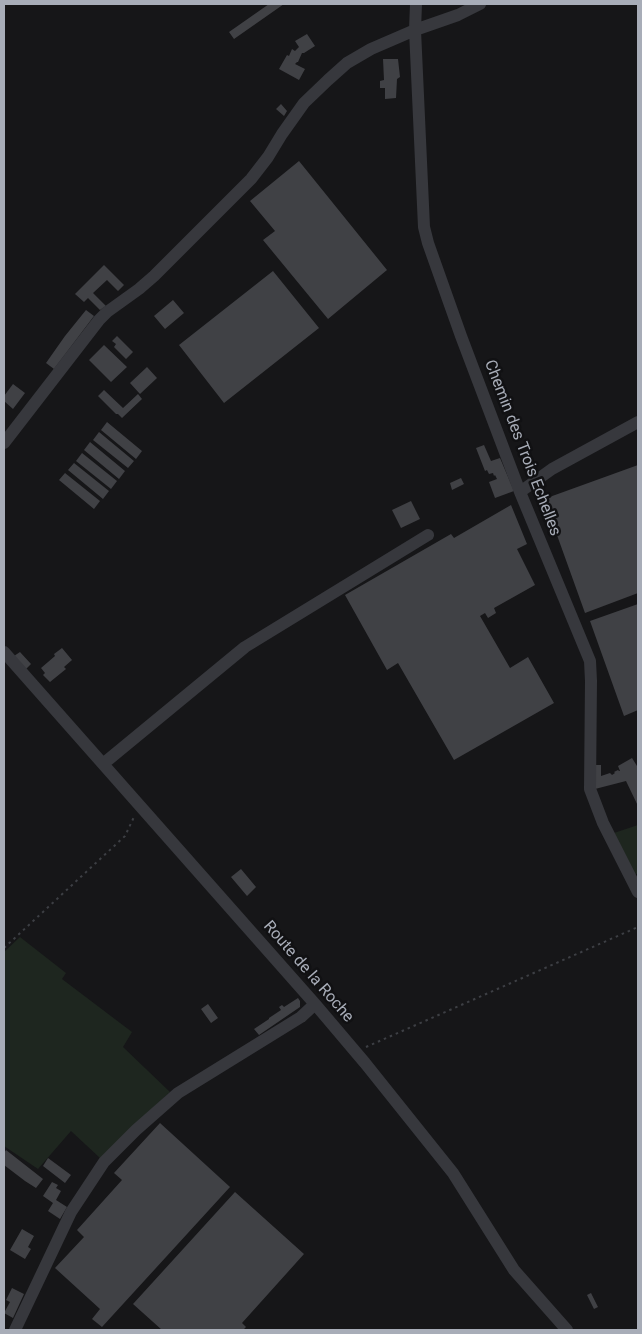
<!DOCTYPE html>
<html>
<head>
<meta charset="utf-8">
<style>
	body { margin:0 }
	#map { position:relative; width:642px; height:1334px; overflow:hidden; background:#161618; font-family:Roboto,sans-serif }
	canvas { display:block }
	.frame { position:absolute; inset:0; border:5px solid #a8adb8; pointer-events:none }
</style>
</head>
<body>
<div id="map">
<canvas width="642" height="1334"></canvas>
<div class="frame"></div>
</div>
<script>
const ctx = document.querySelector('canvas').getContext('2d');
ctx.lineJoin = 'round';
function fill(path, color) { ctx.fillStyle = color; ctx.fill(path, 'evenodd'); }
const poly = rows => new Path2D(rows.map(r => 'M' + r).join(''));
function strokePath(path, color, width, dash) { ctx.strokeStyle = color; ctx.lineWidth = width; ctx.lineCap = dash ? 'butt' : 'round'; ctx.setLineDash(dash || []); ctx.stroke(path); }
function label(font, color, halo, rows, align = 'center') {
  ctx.font = font + ' Roboto,sans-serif'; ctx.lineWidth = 5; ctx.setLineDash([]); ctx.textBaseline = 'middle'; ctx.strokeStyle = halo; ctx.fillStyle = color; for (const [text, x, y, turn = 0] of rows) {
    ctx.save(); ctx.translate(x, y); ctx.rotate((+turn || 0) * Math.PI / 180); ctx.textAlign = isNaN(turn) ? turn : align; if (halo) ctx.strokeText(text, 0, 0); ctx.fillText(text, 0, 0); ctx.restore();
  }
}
const green = poly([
	[638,825,638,873,635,875,614,833],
	[20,937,66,973,62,979,132,1032,123,1047,170,1092,100,1158,71,1131,38,1169,4,1146,4,952]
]);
const building = poly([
	[269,4,284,4,234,39,229,32],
	[307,34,315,46,304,53,302,53,298,62,297,62,295,64,305,69,299,80,279,69,287,55,289,56,292,49,295,51,299,47,295,41],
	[383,59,398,59,400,77,397,79,396,98,385,99,385,88,380,88,380,81,384,80],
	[281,104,287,111,284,116,276,109],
	[299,161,387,270,328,319,263,240,275,231,250,201],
	[104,265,124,285,118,291,107,280,93,293,106,306,100,310,88,298,84,302,75,294],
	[273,271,319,328,224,403,179,345],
	[173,300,184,313,165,329,154,316],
	[86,310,94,316,54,369,46,363,65,336],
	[117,336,133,352,126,359,114,347,116,344,112,341],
	[104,345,127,367,111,382,89,360],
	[147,367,157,378,140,394,130,383],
	[13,384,25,393,13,409,4,401,4,396],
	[104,390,123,408,138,394,142,399,122,418,118,414,116,414,98,396],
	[107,422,142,451,136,459,101,430],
	[99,432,134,461,128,468,93,440],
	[90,442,125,471,119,479,84,450],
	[484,445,491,461,500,458,514,491,495,498,489,482,497,479,495,475,494,476,493,473,489,474,487,470,485,471,476,448],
	[82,453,117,481,111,489,76,461],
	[74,463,109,491,103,499,68,470],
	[638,465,638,593,585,613,544,499],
	[65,473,100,501,94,509,59,480],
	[461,478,464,484,452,490,450,483],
	[411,501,420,519,401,528,392,510],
	[511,505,527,544,517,549,535,585,494,608,496,613,488,618,485,613,480,616,510,668,528,657,554,703,454,760,398,663,387,670,345,595,451,534,454,538],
	[638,604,638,710,624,716,590,621],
	[62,648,72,660,64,667,66,669,50,682,43,675,45,673,41,668,55,656,54,654],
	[20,652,31,664,26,669,14,656],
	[632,758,637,766,638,766,638,806,626,781,595,789,593,765,601,765,601,776,610,773,612,775,615,773,614,772,618,770,619,771,620,771,618,766],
	[241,869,256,887,247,896,231,877],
	[298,998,300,1001,300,1007,259,1035,254,1029,269,1019,269,1018,281,1010,279,1007,282,1005,284,1007],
	[208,1004,218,1018,211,1023,201,1009],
	[160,1123,230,1187,102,1327,92,1319,100,1309,55,1268,84,1237,77,1230,122,1180,114,1173],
	[6,1150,43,1179,36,1188,25,1181,4,1165,4,1153],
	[48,1158,71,1175,65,1183,43,1166],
	[52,1182,58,1185,56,1188,61,1191,56,1200,67,1207,60,1219,48,1211,53,1203,43,1196],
	[235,1192,304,1254,242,1323,246,1327,243,1330,162,1330,133,1304],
	[22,1229,34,1236,28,1247,31,1249,25,1259,10,1250],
	[12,1288,24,1294,13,1318,4,1313,10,1302,6,1300],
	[591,1293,598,1307,594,1309,587,1295]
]);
const path = poly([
	[4,948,125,836,134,817],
	[366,1047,638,927]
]);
const minor = poly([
	[416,4,415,30,424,227,428,243,461,336,520,492,590,661,591,681,590,789,603,823,638,892],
	[4,443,99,320,107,312,139,289,154,276,251,179,268,157,282,134,304,103,328,80,347,63,371,49,415,30,458,15,480,4],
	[520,492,552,469,638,422],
	[4,652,315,1004,365,1063,453,1173,514,1270,567,1330],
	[103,764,245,647,428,535],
	[15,1330,71,1212,104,1162,136,1130,178,1093,301,1017,315,1004]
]);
const streetNames = [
	["Chemin des Trois Echelles",522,448,69],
	["Route de la Roche",308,972,49]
];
fill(green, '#1e261f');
fill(building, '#404145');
strokePath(path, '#3d3f44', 2, [2.5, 4]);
strokePath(minor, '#37383d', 12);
label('16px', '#a8adb8', '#111113', streetNames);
</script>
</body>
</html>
